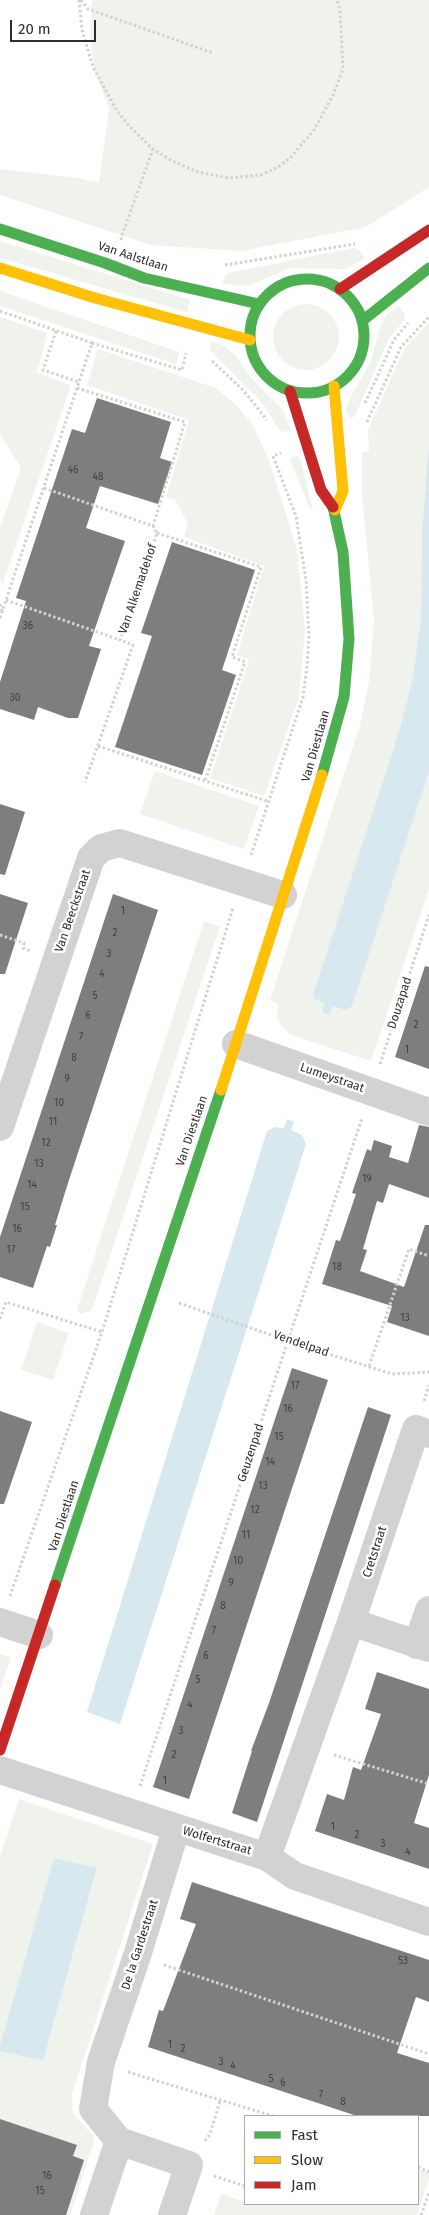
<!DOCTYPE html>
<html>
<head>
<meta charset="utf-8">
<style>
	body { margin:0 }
	#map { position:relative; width:429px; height:2215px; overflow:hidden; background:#fff; font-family:"Fira Sans",sans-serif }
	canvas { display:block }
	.legend { position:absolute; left:244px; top:2115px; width:175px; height:90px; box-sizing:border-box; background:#fff; border:1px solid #ababab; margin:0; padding:6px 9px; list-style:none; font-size:15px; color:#2d2d2d }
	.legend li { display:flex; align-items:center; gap:10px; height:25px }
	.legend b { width:25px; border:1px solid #ababab }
	.scale { position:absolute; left:10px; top:20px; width:86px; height:22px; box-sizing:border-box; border:2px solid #2d2d2d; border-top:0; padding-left:6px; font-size:15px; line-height:18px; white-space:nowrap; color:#2d2d2d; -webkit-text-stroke:4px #fff; paint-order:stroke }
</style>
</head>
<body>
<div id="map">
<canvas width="429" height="2215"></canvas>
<ul class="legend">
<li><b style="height:6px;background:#4caf50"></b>Fast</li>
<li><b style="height:6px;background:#ffc107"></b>Slow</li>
<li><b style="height:6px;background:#c62828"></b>Jam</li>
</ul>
<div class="scale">20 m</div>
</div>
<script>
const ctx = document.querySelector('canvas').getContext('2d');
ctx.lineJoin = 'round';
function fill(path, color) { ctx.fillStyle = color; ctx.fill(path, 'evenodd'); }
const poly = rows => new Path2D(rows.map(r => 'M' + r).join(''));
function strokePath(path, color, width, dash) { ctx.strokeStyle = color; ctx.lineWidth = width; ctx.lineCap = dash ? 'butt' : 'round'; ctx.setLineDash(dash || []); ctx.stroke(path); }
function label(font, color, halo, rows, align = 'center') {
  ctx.font = font + ' "Fira Sans",sans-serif'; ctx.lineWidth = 5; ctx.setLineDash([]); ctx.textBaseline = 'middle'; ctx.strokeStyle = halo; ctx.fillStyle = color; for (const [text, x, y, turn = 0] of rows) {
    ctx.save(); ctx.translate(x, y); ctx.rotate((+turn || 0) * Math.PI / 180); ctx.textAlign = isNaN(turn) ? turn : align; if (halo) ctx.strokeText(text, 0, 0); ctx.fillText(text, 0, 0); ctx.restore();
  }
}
const green = poly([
	[92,0,429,0,429,187,366,227,241,251,151,245,0,195,0,169,78,178,99,183,109,109,94,68,90,36],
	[0,241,190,300,187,312,0,258],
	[354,248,359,250,365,258,345,269,290,268,248,286,223,284,224,277,228,273],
	[0,291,179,352,176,364,0,306],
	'273 337a33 33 0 1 1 66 0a33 33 0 1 1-66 0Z',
	[399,306,405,315,404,321,389,338,355,416,350,419,346,410,350,398,370,363,381,325,386,315],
	[0,317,47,333,37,373,71,385,2,586,0,578,0,528,21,468,0,434],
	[429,322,429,441,422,533,421,617,413,677,332,1006,352,1006,429,772,429,889,371,1061,291,1035,280,1024,277,1015,279,1005,270,1000,360,725,369,682,374,621,362,495,362,452,369,451,368,430,400,358,406,347],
	[210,342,223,345,236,356,251,378,283,410,291,431,283,432,278,429,264,405,210,350],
	[98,349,216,388,235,404,253,425,270,463,297,550,305,629,299,697,264,796,210,778,249,660,237,655,264,566,184,537,188,524,175,499,166,497,189,420,87,385],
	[297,456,300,458,313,510,310,509,290,460,291,458],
	[155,771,259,806,244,849,140,814],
	[204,921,220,926,92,1310,81,1314,77,1310],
	[37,1322,69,1333,53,1380,21,1370],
	[0,1654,11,1657,0,1690],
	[19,1799,153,1844,72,2094,73,2114,95,2138,70,2215,0,2215,0,2051,43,2061,97,1869,54,1859,0,2045,0,1857],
	[418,2169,429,2173,429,2178,417,2215,214,2215,221,2194,245,2202,245,2204,418,2204]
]);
const water = poly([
	[429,441,429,772,352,1006,345,1010,332,1006,330,1015,322,1012,325,1003,316,1000,313,995,399,732,413,677,421,617,422,533],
	[287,1119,294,1122,291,1130,302,1135,306,1144,120,1724,87,1712,267,1131,275,1127,284,1128],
	[54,1858,97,1868,43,2061,0,2051,0,2045]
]);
const building = poly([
	[97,398,171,422,160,458,172,462,158,504,100,486,86,528,125,541,89,646,101,649,78,718,68,718,38,707,34,720,0,709,0,682,26,601,16,598,72,429,85,433],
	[172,542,255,570,222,670,236,675,202,775,115,747,152,636,141,633],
	[0,804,25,812,5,875,0,874],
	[0,894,28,903,5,974,0,974],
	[113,894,158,910,68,1183,55,1225,57,1225,50,1247,47,1246,33,1288,0,1277,0,1237],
	[425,966,429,967,429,1069,395,1057],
	[419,1125,429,1127,429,1198,389,1184,383,1203,377,1201,363,1249,367,1250,360,1271,404,1287,425,1225,429,1225,429,1336,387,1322,392,1306,322,1284,336,1240,340,1241,356,1194,352,1193,367,1149,371,1151,374,1140,392,1146,389,1157,408,1163],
	[292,1368,328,1380,189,1799,153,1787],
	[368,1407,391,1415,257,1822,232,1813,252,1751,251,1751,269,1703],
	[0,1411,32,1422,4,1504,0,1504],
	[377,1672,429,1689,429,1775,414,1823,429,1828,429,1869,315,1831,327,1794,344,1800,353,1767,361,1770,381,1714,365,1709],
	[192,1882,429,1960,429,2002,416,1997,397,2053,429,2063,429,2116,357,2116,148,2047,159,2010,163,2011,196,1924,180,1919],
	[0,2119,77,2145,73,2156,84,2160,66,2215,0,2215]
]);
const path = poly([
	[79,0,82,30,93,67,117,111,132,129,153,149,172,161,198,172,229,178,261,175,278,167,290,158,314,130,333,95,343,69,340,10,337,0],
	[81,0,88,9,213,53],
	[122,240,121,238,153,149],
	[225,265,355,244],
	[0,311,92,343],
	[56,331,43,370,79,382],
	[212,361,243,390,267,420],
	[77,388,185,422,153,526],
	[365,403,394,340,408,323],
	[367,422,401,347,429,317],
	[44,488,153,526,157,533,120,640,133,645,85,782],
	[157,533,261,567,232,657,245,662,205,781],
	[6,600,120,640],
	[0,604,2,611],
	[0,618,92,343,182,370,186,353],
	[98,746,270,802],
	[251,855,303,697,307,666,309,637,306,580,296,516,273,456,281,453],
	[0,935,24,943,23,948,31,951],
	[380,1064,429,915],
	[179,1303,288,1341,392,1374,429,1372],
	[0,1319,6,1302,102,1332],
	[369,1366,409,1249,429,1256],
	[424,1401,429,1385],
	[10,1596,102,1332,233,908],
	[334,1755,429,1784],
	[140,1786,362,1118],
	[164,1965,429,2054],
	[128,2072,273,2116],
	[205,2141,210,2134,220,2101],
	[418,2167,429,2172],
	[214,2176,245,2186],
	[421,2215,429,2192]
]);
const street = poly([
	[236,1044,429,1112],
	[0,1127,91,858,101,848,120,843,283,895],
	[429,1434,416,1429,351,1622,429,1648],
	[0,1622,39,1635],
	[417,1645,429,1610],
	[0,1770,267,1857,295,1876,429,1922],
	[267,1857,351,1622],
	[94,2215,119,2141],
	[172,2215,189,2165,119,2141,93,2109,101,2062,137,1956,176,1829]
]);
const fast = poly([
	[0,229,105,263,144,278,259,304],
	'250 336a57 57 0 1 1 114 0a57 57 0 1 1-114 0Z',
	[362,321,429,268],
	[322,775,344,697,349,639,343,552,333,507],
	[55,1585,221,1090]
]);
const slow = poly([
	[0,268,95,298,250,340],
	[334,386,343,491,335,510],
	[221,1090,322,775]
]);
const jam = poly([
	[340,289,429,230],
	[290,391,321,490,333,507],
	[0,1750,55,1585]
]);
const numberNames = [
	["46",73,470],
	["48",98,477],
	["36",28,626],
	["30",15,698],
	["1",123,911],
	["2",115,933],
	["3",109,954],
	["4",102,974],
	["5",95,996],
	["6",88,1016],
	["2",416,1025],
	["7",81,1037],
	["1",407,1050],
	["8",74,1058],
	["9",67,1079],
	["10",59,1103],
	["11",53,1122],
	["12",46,1143],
	["13",39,1164],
	["19",367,1179],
	["14",32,1185],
	["15",25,1207],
	["16",17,1229],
	["17",11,1250],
	["18",337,1267],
	["13",405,1318],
	["17",295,1386],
	["16",288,1409],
	["15",279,1437],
	["14",270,1462],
	["13",263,1486],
	["12",255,1510],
	["11",246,1535],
	["10",238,1561],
	["9",231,1583],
	["8",223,1606],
	["7",214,1631],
	["6",206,1656],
	["5",198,1680],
	["4",190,1705],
	["3",181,1731],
	["2",174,1755],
	["1",165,1781],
	["1",333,1827],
	["2",357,1835],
	["3",383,1844],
	["4",408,1852],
	["53",403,1961],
	["1",170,2045],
	["2",183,2049],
	["3",221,2062],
	["4",233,2066],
	["5",271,2079],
	["6",283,2083],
	["7",321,2095],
	["8",343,2102],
	["16",47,2176],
	["15",40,2191]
];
const streetNames = [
	["Van Aalstlaan",133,257,18],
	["Van Alkemadehof",138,589,-71],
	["Van Diestlaan",316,746,-74],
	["Van Beeckstraat",73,911,-71],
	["Douzapad",400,1003,-72],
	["Lumeystraat",332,1078,19],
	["Van Diestlaan",192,1131,-71],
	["Vendelpad",301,1344,19],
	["Geuzenpad",251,1453,-72],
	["Van Diestlaan",64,1516,-72],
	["Cretstraat",375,1552,-72],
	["Wolfertstraat",217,1841,17],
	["De la Gardestraat",140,1945,-72]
];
fill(green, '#f0f3eb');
fill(water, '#d8e8ef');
fill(building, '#7e7e7e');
strokePath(path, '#d2d2d2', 3, [2.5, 2.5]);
strokePath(street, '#d2d2d2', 28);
strokePath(fast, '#4caf50', 11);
strokePath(slow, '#ffc107', 11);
strokePath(jam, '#c62828', 11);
label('10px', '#414141', null, numberNames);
label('12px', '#2d2d2d', '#fff', streetNames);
</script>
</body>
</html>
